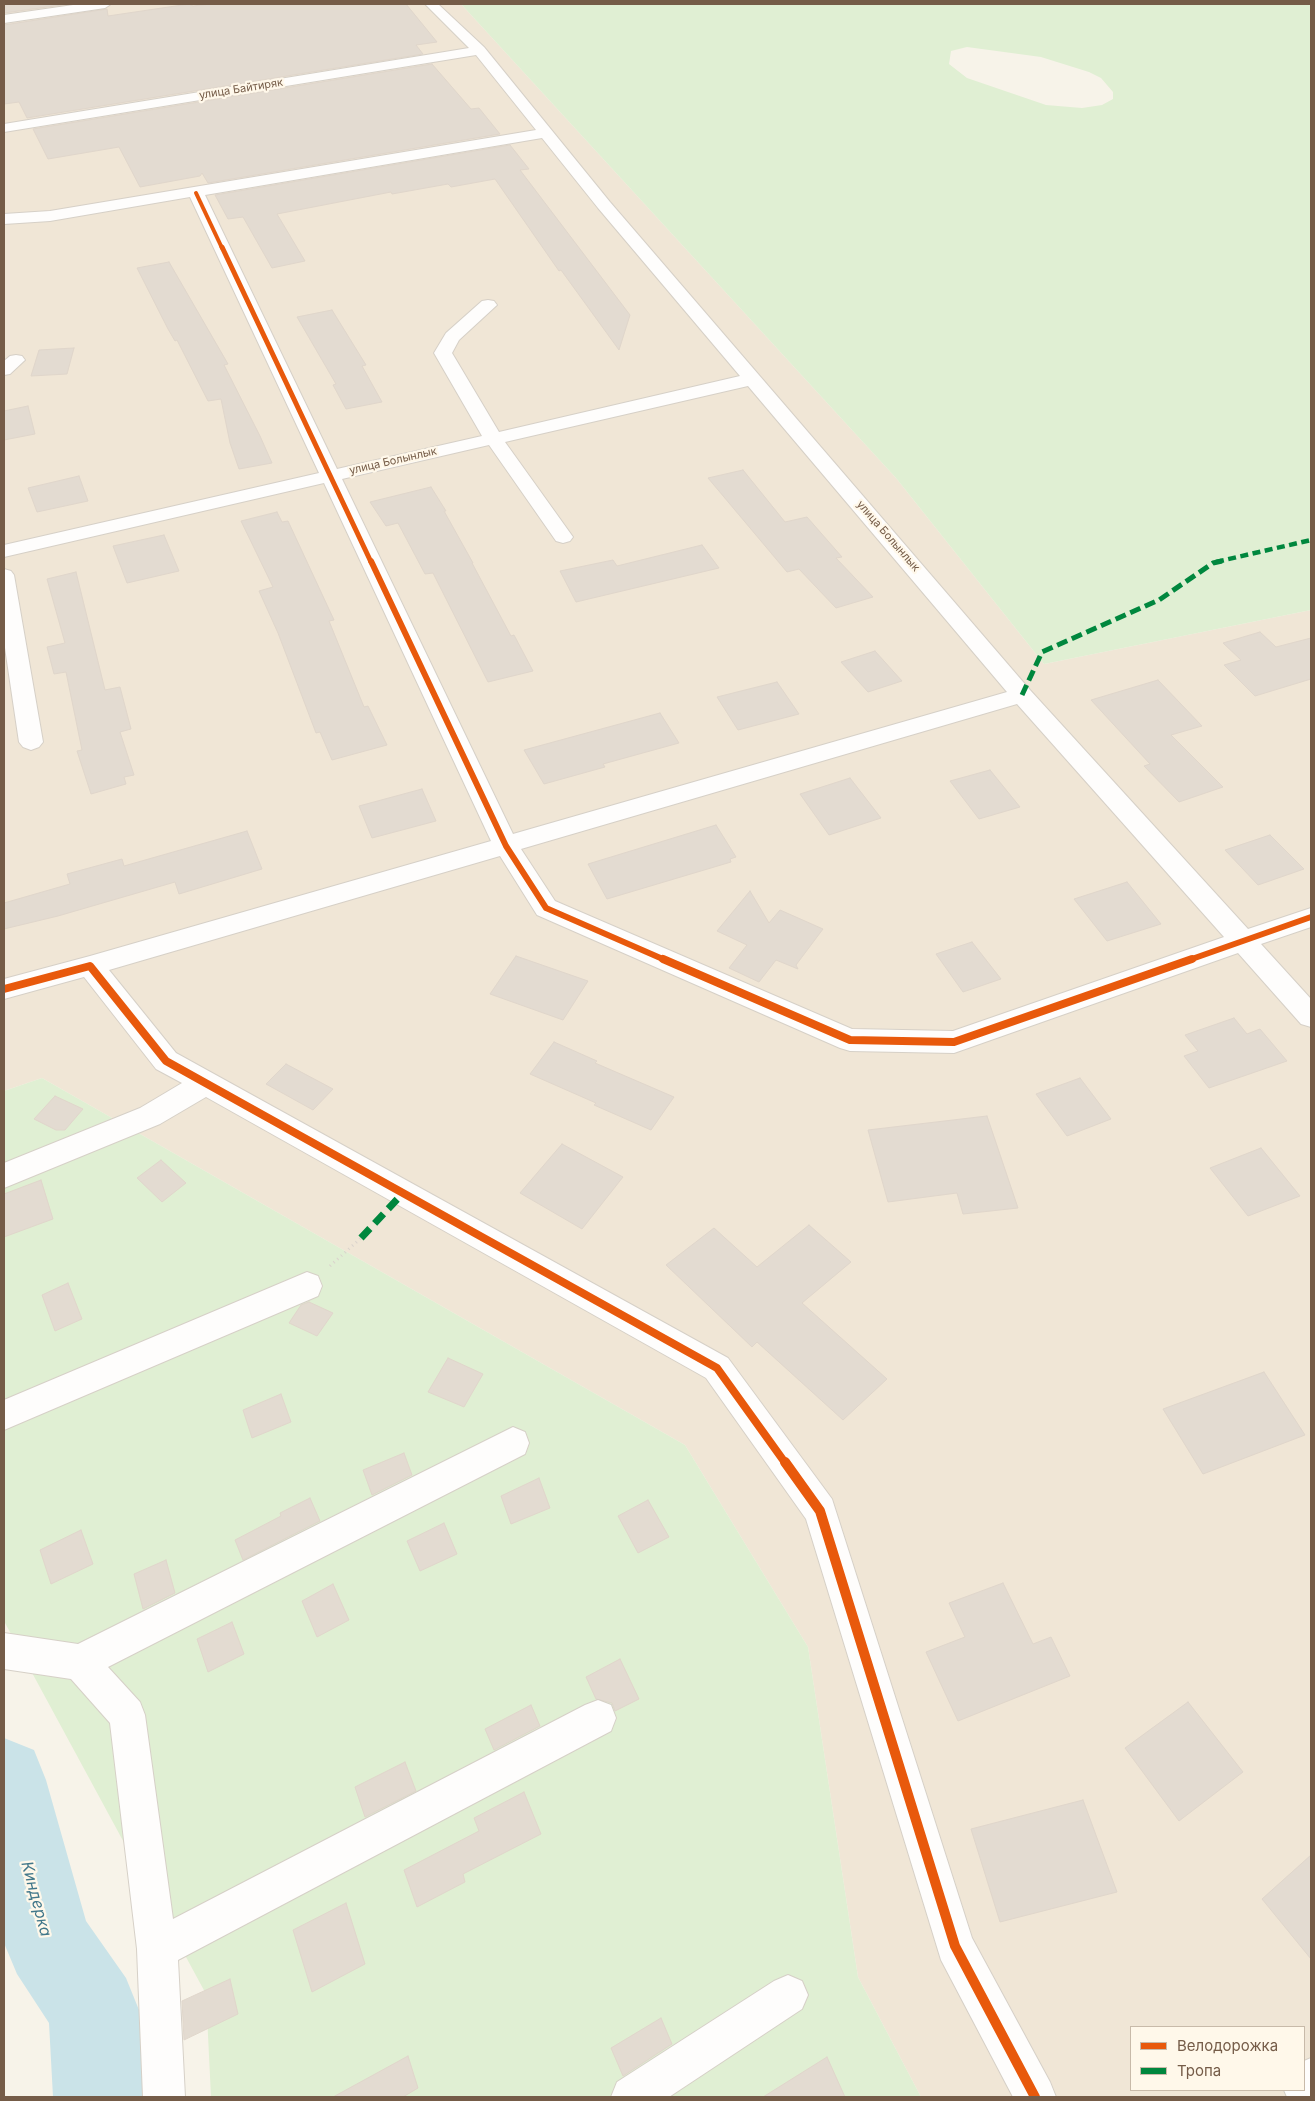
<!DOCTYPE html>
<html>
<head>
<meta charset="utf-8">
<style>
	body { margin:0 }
	#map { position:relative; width:1315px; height:2101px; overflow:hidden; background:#f7f3e9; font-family:Inter,sans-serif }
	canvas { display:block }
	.frame { position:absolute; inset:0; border:5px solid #755c48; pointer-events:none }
	.legend { position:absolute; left:1130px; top:2026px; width:175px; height:65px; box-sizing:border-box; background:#fff8ea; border:1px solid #c8baa9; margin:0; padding:6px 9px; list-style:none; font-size:15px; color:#755c48 }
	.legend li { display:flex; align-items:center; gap:10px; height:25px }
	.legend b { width:25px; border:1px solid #c8baa9 }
</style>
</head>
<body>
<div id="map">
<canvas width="1315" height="2101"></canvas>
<div class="frame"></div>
<ul class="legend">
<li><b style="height:6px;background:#e8590c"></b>Велодорожка</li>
<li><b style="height:6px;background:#00873e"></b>Тропа</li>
</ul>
</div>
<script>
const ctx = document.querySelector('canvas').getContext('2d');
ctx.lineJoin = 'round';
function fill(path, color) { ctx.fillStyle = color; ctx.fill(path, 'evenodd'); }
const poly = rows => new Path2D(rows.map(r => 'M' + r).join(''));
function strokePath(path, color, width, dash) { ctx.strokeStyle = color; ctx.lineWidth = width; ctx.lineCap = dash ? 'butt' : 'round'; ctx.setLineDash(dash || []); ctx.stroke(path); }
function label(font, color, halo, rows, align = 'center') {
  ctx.font = font + ' Inter,sans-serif'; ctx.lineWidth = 4.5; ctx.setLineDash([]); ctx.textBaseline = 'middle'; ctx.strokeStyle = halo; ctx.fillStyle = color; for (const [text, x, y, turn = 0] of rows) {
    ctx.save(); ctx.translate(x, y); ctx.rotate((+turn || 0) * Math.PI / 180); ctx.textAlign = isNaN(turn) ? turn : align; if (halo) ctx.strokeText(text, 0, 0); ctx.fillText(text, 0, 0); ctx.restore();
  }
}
const residential = poly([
	[4,4,461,4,896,478,1044,664,1311,610,1311,2097,921,2097,858,1977,808,1647,685,1445,42,1078,4,1091],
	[1131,2027,1304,2027,1304,2090,1131,2090]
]);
const green = poly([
	[461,4,1311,4,1311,610,1044,664,896,478],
	[967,47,1041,57,1089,72,1101,78,1113,92,1113,99,1102,105,1082,108,1046,105,967,78,949,64,951,51],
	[42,1078,685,1445,808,1647,858,1977,921,2097,211,2097,206,1994,4,1621,4,1091]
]);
const river = poly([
	[4,1738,34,1750,46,1780,86,1921,126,1978,139,2010,147,2097,53,2097,49,2023,17,1974,4,1943,4,1738]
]);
const building = poly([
	[4,4,69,4,4,13,4,4],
	[189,4,193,6,210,4,406,4,437,42,416,45,423,54,27,118,19,102,4,104,4,25,107,9,108,16,189,4],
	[432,64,471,109,479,108,500,134,208,183,202,173,200,176,140,187,119,147,48,159,33,129,432,64],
	[510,145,529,169,520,170,630,315,619,350,561,270,559,271,495,179,451,187,448,184,392,194,391,192,277,214,305,261,272,268,243,217,228,219,215,195,510,145],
	[169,262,228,364,224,365,260,436,272,463,239,469,230,443,221,399,208,401,177,340,175,341,168,329,137,268,169,262],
	[332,310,366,365,362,366,382,402,346,409,333,385,336,384,297,317,332,310],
	[74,348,67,374,31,376,39,350,74,348],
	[28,406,35,434,4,440,4,411,28,406],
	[743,470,785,522,807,517,842,557,836,558,873,597,836,608,799,569,787,572,708,478,743,470],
	[79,476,88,501,37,512,28,488,79,476],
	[431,487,446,511,444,511,473,563,472,563,511,636,514,635,533,671,488,682,433,573,425,574,398,523,386,526,370,502,431,487],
	[277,512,282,522,288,521,334,620,329,621,364,707,368,706,387,745,332,760,320,732,316,733,278,633,259,591,273,587,241,521,277,512],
	[164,535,179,571,127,583,113,546,164,535],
	[702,545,719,568,576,602,560,571,613,560,617,566,702,545],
	[76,572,105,690,120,687,131,729,120,732,134,775,124,777,126,784,91,794,77,751,82,750,66,672,54,674,47,647,65,643,47,579,76,572],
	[1260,632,1276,647,1311,638,1311,679,1255,696,1224,665,1241,660,1223,643,1260,632],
	[875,651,902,681,868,692,841,662,875,651],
	[1158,680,1202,726,1171,735,1223,787,1179,802,1144,766,1150,764,1091,700,1158,680],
	[777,682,799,714,738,730,717,697,777,682],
	[660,713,679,743,603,764,605,767,544,784,524,750,660,713],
	[990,770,1020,807,979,819,950,781,990,770],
	[850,778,881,818,829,835,800,794,850,778],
	[422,789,436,821,372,838,359,806,422,789],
	[716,825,736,857,730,859,731,862,607,899,588,864,716,825],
	[247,831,262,869,179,894,175,882,58,916,4,929,4,903,70,884,67,874,122,859,124,866,247,831],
	[1270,835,1304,869,1258,885,1225,850,1270,835],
	[1127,882,1161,924,1107,941,1074,899,1127,882],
	[750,891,769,923,780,910,823,929,796,965,798,969,776,960,759,982,729,968,747,945,717,931,750,891],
	[972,942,1001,979,963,992,936,954,972,942],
	[516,956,588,981,563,1020,490,994,516,956],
	[1234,1018,1247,1034,1260,1029,1287,1061,1209,1088,1184,1056,1198,1051,1185,1035,1234,1018],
	[554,1042,597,1061,595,1063,674,1097,651,1130,594,1105,596,1103,530,1074,554,1042],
	[286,1064,333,1089,313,1110,266,1084,286,1064],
	[1080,1078,1111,1119,1067,1136,1036,1094,1080,1078],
	[55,1096,83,1109,65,1130,56,1130,34,1119,55,1096],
	[987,1116,1018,1208,963,1214,957,1193,888,1202,868,1130,987,1116],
	[562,1144,623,1177,582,1229,520,1193,562,1144],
	[1261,1148,1300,1196,1248,1216,1210,1168,1261,1148],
	[161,1160,186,1183,162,1202,137,1178,161,1160],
	[41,1180,53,1219,4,1237,4,1194,41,1180],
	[809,1225,851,1262,802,1303,887,1379,843,1420,757,1342,752,1347,666,1265,714,1228,757,1267,809,1225],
	[68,1283,82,1319,55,1331,42,1295,68,1283],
	[309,1302,333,1313,317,1336,289,1323,301,1305,309,1302],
	[448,1358,483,1374,464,1407,428,1392,448,1358],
	[1264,1372,1305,1435,1203,1474,1163,1409,1264,1372],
	[281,1394,291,1422,252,1438,243,1410,281,1394],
	[404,1453,412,1475,372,1495,363,1470,404,1453],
	[539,1478,550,1508,511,1524,501,1496,539,1478],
	[310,1498,320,1521,243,1560,235,1540,281,1516,280,1513,310,1498],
	[648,1500,669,1537,638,1553,618,1516,648,1500],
	[444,1523,457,1554,420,1571,407,1541,444,1523],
	[81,1530,93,1564,51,1584,40,1550,81,1530],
	[166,1560,175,1593,143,1609,134,1574,166,1560],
	[1003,1583,1033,1644,1051,1637,1070,1676,958,1721,926,1652,965,1637,949,1603,1003,1583],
	[333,1584,349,1620,317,1637,302,1601,333,1584],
	[232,1622,244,1654,208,1672,197,1639,232,1622],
	[620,1659,639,1699,615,1711,612,1703,596,1699,586,1677,620,1659],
	[1188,1702,1243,1772,1179,1821,1125,1748,1188,1702],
	[531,1705,540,1726,494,1750,485,1729,531,1705],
	[405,1762,416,1791,365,1817,355,1787,405,1762],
	[524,1792,541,1834,463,1874,465,1882,417,1907,404,1870,479,1831,474,1818,524,1792],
	[1083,1800,1117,1892,1000,1922,971,1829,1083,1800],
	[1311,1855,1311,1959,1262,1899,1311,1855],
	[346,1903,365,1964,312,1992,293,1930,346,1903],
	[230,1979,238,2014,184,2040,182,2001,230,1979],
	[661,2018,672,2044,623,2076,611,2048,661,2018],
	[408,2056,418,2088,403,2097,333,2097,408,2056],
	[827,2057,845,2097,763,2097,827,2057]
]);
const path = poly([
	[330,1266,361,1238]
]);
const minor = poly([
	[80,4,111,4,105,8,4,23,4,15,80,4],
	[425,4,438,4,484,47,610,202,1030,690,1248,929,1311,908,1311,927,1261,944,1311,999,1311,1027,1301,1024,1238,953,954,1053,850,1051,840,1048,537,915,500,856,109,970,176,1053,728,1358,832,1499,972,1938,1050,2082,1056,2097,1013,2097,941,1960,806,1519,706,1378,206,1097,160,1124,4,1188,4,1163,140,1108,182,1083,156,1069,84,977,4,999,4,979,90,956,491,841,324,483,4,557,4,545,319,473,190,197,50,221,4,224,4,214,50,211,536,130,476,55,4,132,4,124,469,48,425,4],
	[542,138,598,208,740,376,499,432,452,353,459,340,497,305,494,301,488,300,482,301,446,333,434,353,482,436,337,469,205,195,542,138],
	[748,386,1007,692,513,834,342,479,489,445,556,541,563,543,570,541,573,537,505,442,748,386],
	[1017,704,1224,937,953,1031,852,1029,555,901,521,849,1017,704],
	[16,355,22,356,25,360,10,374,4,375,4,361,10,356,16,355],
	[4,569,11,571,14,575,43,742,39,747,31,750,23,747,19,742,4,641,4,569],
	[307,1272,318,1276,322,1286,318,1296,4,1430,4,1400,307,1272],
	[513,1427,525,1432,529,1443,525,1454,108,1667,140,1702,145,1715,173,1919,585,1705,598,1700,611,1705,616,1718,611,1731,178,1960,185,2097,143,2097,137,1949,110,1723,71,1679,4,1669,4,1633,78,1644,513,1427],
	[788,1975,802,1981,808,1995,802,2009,669,2097,611,2097,617,2082,774,1981,788,1975],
	[1311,2058,1311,2097,1287,2097,1284,2090,1304,2090,1304,2061,1311,2058]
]);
const quietFar2 = poly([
	[1216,562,1311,540]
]);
const quietFar1 = poly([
	[1022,695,1042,652,1159,600,1213,563,1222,561]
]);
const quiet = poly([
	[361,1238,403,1193]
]);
const cyclewayFar4 = poly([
	[196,193,222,248]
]);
const cyclewayFar3 = poly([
	[222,247,371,562]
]);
const cyclewayFar2 = poly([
	[371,561,506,846,546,908,665,960],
	[1189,960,1311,917]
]);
const cyclewayFar1 = poly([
	[663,959,850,1040,954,1042,1192,959],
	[4,989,90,966,166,1061,717,1368,786,1464]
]);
const cycleway = poly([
	[785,1462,820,1511,955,1946,1035,2097]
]);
const farStreetnames = [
	["улица Байтиряк",241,89,-9],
	["улица Болынлык",393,461,-13],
	["улица Болынлык",888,536,49]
];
const nearWaternames = [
	["Киндерка",36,1899,75]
];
fill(residential, '#f0e6d6');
fill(green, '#e0efd3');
fill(river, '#cae3e8');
fill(building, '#e3dbd1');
strokePath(building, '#e0d6cb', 1);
strokePath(minor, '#d6d0c7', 2);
strokePath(path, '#dad3cc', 3, [1, 4]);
fill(minor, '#fefdfc');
strokePath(quietFar2, '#00873e', 4.5, [8, 4.5]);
strokePath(quietFar1, '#00873e', 5, [11, 5]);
strokePath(quiet, '#00873e', 7, [13, 7]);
strokePath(cyclewayFar4, '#e8590c', 4);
strokePath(cyclewayFar3, '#e8590c', 5);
strokePath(cyclewayFar2, '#e8590c', 6);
strokePath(cyclewayFar1, '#e8590c', 8);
strokePath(cycleway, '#e8590c', 10);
label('11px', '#755c48', '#fff8ea', farStreetnames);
label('italic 16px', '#41778a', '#fff8ea', nearWaternames);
</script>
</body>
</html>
